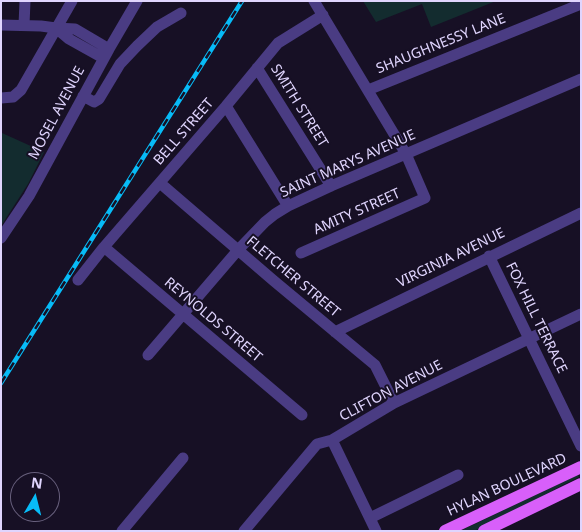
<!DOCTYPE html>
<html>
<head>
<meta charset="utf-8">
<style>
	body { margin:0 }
	#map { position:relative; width:582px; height:532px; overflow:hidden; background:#171025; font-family:"Noto Sans",sans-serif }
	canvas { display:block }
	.frame { position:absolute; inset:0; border:2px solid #e0d5fe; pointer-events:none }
	.north { position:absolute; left:10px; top:472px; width:50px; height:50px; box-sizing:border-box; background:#171025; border:1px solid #675f7c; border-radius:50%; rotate:8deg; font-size:14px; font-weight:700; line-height:20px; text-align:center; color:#e0d5fe }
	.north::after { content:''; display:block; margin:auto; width:18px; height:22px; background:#07bbf7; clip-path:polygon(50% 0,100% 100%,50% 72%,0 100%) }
</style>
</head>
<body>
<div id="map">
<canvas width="582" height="532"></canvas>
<div class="frame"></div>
<div class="north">N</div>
</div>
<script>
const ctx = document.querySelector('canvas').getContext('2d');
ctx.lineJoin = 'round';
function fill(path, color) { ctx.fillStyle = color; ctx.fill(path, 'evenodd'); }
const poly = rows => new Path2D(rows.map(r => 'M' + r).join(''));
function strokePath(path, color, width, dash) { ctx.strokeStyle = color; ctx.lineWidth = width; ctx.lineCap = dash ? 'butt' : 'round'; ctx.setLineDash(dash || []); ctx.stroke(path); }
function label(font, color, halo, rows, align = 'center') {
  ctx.font = font + ' "Noto Sans",sans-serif'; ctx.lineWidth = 4; ctx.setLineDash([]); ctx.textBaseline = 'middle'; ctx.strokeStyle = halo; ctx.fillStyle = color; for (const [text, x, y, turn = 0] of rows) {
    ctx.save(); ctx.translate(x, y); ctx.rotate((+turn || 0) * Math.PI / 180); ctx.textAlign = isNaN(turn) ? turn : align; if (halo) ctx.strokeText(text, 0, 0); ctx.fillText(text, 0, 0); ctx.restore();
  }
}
const green = poly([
	[363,1,496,1,431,27,422,4,376,22],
	[2,133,44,152,28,184,1,226,1,138],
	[578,475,579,477,559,487,536,500,474,531,460,531]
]);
const minor = poly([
	[1,25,41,26,56,28],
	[24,25,25,1],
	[103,58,69,39,56,28,75,29,109,49],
	[257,68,331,186],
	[368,90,581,4],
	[83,96,94,102,99,99,120,64,137,46,157,27,181,13],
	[1,98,13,97,21,90,72,1],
	[226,106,288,206],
	[160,183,274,281,375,365,394,403],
	[1,238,29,196,109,49,137,1],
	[104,247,302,415],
	[301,253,425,198,406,154,314,1],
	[489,256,581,446],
	[78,280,104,247,226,106,278,43,323,15],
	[335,332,581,213],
	[148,355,238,250,265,222,275,214,288,206,331,186,581,79],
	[332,440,376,531],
	[370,518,458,475],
	[122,531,183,458],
	[244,531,317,444,332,440,394,403,581,314]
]);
const major = poly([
	[445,531,581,467],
	[484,531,581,484]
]);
const rail = poly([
	[1,383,242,1]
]);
const streetNames = [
	["SHAUGHNESSY LANE",441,44,-22],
	["SMITH STREET",299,106,58],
	["MOSEL AVENUE",57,113,-62],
	["BELL STREET",184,132,-49],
	["SAINT MARYS AVENUE",348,164,-24],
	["AMITY STREET",357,212,-24],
	["VIRGINIA AVENUE",451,258,-26],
	["FLETCHER STREET",293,277,40],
	["FOX HILL TERRACE",536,318,64],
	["REYNOLDS STREET",213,320,40],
	["CLIFTON AVENUE",391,391,-28],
	["HYLAN BOULEVARD",507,485,-25]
];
fill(green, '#132c2f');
strokePath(minor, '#4a3c83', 11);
strokePath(major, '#d85ffa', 12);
strokePath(rail, '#07bbf7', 4.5);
strokePath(rail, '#171025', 2.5, [8]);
label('14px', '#e0d5fe', '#171025', streetNames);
</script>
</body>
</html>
